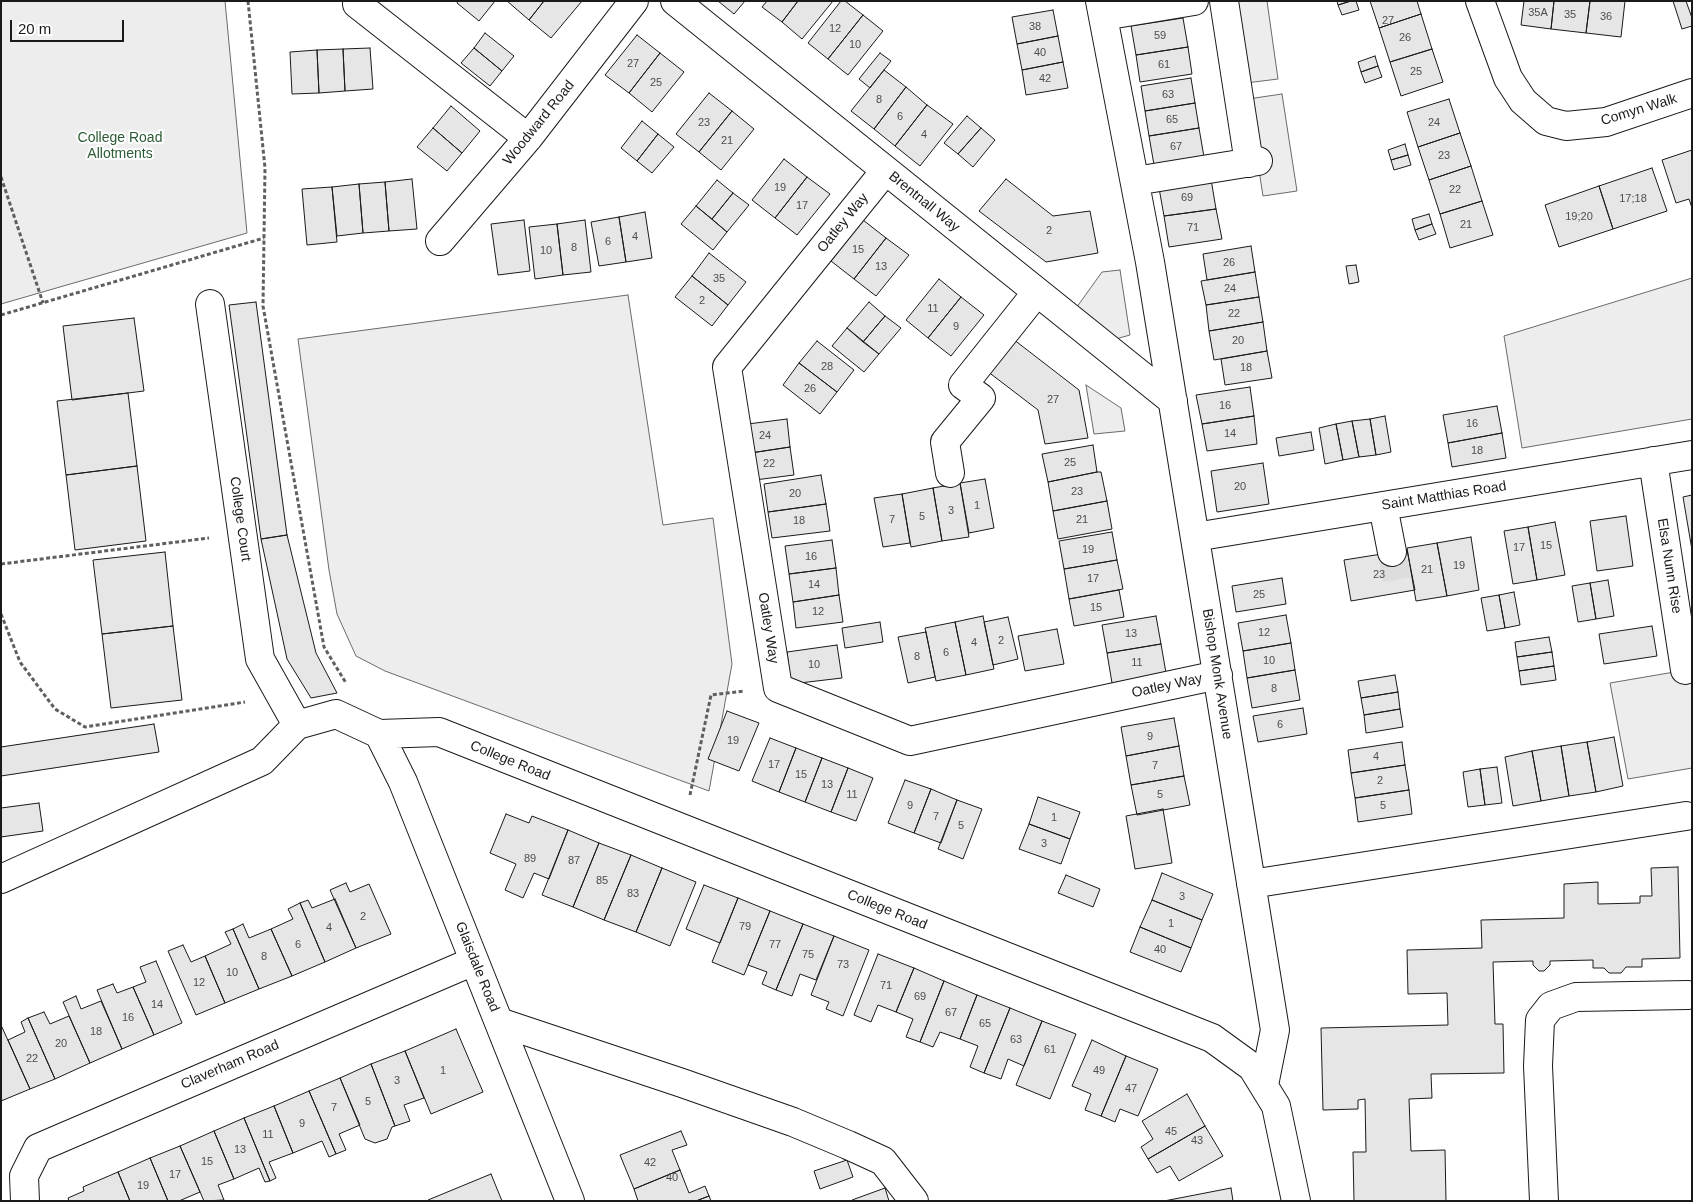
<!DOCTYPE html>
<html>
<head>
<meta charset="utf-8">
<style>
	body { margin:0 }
	#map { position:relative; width:1693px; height:1202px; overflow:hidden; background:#fff; font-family:Arial,sans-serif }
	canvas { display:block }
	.frame { position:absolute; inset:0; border:2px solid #1a1a1a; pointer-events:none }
	.scale { position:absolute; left:10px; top:20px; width:114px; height:22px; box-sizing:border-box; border:2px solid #1a1a1a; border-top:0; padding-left:6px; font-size:15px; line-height:18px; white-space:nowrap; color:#1a1a1a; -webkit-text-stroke:4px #fff; paint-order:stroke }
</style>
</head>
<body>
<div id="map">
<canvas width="1693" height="1202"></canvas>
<div class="frame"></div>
<div class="scale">20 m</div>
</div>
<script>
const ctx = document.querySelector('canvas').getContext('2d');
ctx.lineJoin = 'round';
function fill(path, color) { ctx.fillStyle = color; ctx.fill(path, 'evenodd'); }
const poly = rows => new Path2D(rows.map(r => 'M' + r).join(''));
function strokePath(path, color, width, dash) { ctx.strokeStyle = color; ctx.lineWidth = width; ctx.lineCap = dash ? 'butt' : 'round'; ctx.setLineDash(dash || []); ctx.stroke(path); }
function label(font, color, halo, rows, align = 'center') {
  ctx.font = font + ' Arial,sans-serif'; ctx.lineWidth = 4; ctx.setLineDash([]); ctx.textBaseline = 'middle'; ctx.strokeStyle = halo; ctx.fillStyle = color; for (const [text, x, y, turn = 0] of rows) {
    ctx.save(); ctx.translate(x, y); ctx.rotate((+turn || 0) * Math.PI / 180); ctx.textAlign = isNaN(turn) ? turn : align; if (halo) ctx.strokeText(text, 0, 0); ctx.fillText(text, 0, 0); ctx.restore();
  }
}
const built = poly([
	[1,1,225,1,247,233,1,304,1,1],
	[1234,1,1267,1,1278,79,1246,83,1234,1],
	[1282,94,1297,191,1263,196,1248,99,1282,94],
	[1120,270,1130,335,1112,340,1074,311,1102,272,1120,270],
	[1692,278,1692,419,1522,448,1504,336,1692,278],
	[628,295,663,525,713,518,732,664,709,791,385,671,356,656,337,614,329,570,298,339,628,295],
	[1086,385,1121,408,1125,431,1094,434,1086,385],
	[1692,669,1692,768,1628,779,1610,683,1692,669]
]);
const building = poly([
	[458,1,495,1,479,21,457,3,458,1],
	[507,1,544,1,529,20,507,1],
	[544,1,582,1,551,38,529,20,544,1],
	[718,1,745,1,734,14,718,1],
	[767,1,798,1,782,22,762,7,767,1],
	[798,1,833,1,802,39,782,22,798,1],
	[841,1,845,1,863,15,828,59,808,43,841,1],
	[1337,1,1351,1,1338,5,1337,1],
	[1351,1,1356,1,1359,10,1342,15,1338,5,1351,1],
	[1370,1,1417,1,1421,14,1379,28,1370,1],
	[1524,1,1554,1,1551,29,1521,25,1524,1],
	[1554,1,1590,1,1586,33,1551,29,1554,1],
	[1590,1,1625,1,1621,37,1586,33,1590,1],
	[1673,1,1686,1,1692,18,1692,26,1682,29,1673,1],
	[1053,10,1058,36,1017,44,1012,17,1053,10],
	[1421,14,1432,49,1390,62,1379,28,1421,14],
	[863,15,883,31,848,75,828,59,863,15],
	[1183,18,1188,47,1136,55,1131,26,1183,18],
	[485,33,514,56,502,71,474,48,485,33],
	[637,35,660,53,629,93,605,75,637,35],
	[1058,36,1063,62,1022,70,1017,44,1058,36],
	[1188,47,1192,74,1140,82,1136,55,1188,47],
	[370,48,373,89,345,91,343,49,370,48],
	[474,48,502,71,490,86,461,63,474,48],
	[343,49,345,91,319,93,317,50,343,49],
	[1432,49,1443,82,1401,96,1390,62,1432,49],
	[317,50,319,93,292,94,290,52,317,50],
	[660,53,684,72,652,112,629,93,660,53],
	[880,53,891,61,870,88,859,79,880,53],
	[1375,56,1378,66,1361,72,1358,62,1375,56],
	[1063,62,1068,88,1026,95,1022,70,1063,62],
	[1378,66,1382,77,1365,83,1361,72,1378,66],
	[884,70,906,87,874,129,851,111,884,70],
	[1191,78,1195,103,1145,111,1141,86,1191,78],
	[906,87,927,105,895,146,874,129,906,87],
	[709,93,732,111,699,152,676,134,709,93],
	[1449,99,1460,133,1418,147,1407,112,1449,99],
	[1195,103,1199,128,1149,136,1145,111,1195,103],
	[927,105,953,124,920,166,895,146,927,105],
	[451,106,480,131,462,153,433,128,451,106],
	[732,111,754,129,721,170,699,152,732,111],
	[967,116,981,128,958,154,944,143,967,116],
	[642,121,658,134,637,161,621,148,642,121],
	[433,128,462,153,447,171,417,147,433,128],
	[981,128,995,140,973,167,958,154,981,128],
	[1199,128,1204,157,1154,165,1149,136,1199,128],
	[1460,133,1471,166,1429,180,1418,147,1460,133],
	[658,134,674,147,652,173,637,161,658,134],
	[1405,144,1408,155,1391,160,1388,150,1405,144],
	[1692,150,1692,208,1689,199,1676,203,1662,160,1692,150],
	[1408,155,1411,165,1394,170,1391,160,1408,155],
	[784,159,807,177,775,218,752,200,784,159],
	[1471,166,1482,201,1440,214,1429,180,1471,166],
	[1652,168,1667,211,1613,229,1599,186,1652,168],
	[807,177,830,194,797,235,775,218,807,177],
	[412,179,417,229,389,231,385,182,412,179],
	[1006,179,1053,216,1090,211,1098,253,1046,262,979,211,1006,179],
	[1211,179,1216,209,1164,216,1159,188,1211,179],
	[717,180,733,193,712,219,696,206,717,180],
	[385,182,389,231,363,233,359,184,385,182],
	[359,184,363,233,337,236,332,187,359,184],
	[1599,186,1613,229,1559,247,1545,205,1599,186],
	[332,187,337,242,307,245,302,189,332,187],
	[733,193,749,205,727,232,712,219,733,193],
	[1482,201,1493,235,1450,248,1440,214,1482,201],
	[696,206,727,232,713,250,681,224,696,206],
	[1216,209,1222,239,1169,247,1164,216,1216,209],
	[645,212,652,258,626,262,619,217,645,212],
	[1429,214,1432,224,1415,230,1412,219,1429,214],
	[619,217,626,262,599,266,591,222,619,217],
	[524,220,530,271,498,275,491,224,524,220],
	[585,220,591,272,563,275,557,224,585,220],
	[863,220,886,238,854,279,831,261,863,220],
	[557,224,563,275,535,279,529,227,557,224],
	[1432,224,1436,234,1419,240,1415,230,1432,224],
	[886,238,909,255,876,296,854,279,886,238],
	[1251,246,1255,272,1207,280,1203,254,1251,246],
	[709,253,746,282,728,305,692,276,709,253],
	[1356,265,1359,282,1349,284,1346,266,1356,265],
	[1255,272,1259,297,1206,305,1201,281,1255,272],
	[692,276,728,305,712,326,675,297,692,276],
	[939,279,961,297,928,338,906,320,939,279],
	[961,297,984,315,951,356,928,338,961,297],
	[1259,297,1263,322,1209,331,1206,305,1259,297],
	[256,302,287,535,261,539,229,305,256,302],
	[869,302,885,316,863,342,847,328,869,302],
	[885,316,901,328,879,354,863,342,885,316],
	[134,318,144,391,72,400,63,326,134,318],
	[1263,322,1267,351,1214,360,1209,331,1263,322],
	[847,328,879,354,864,372,832,346,847,328],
	[1013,339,1079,390,1088,438,1045,444,1038,410,987,371,1013,339],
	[817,341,854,370,837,392,799,363,817,341],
	[1267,351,1272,378,1225,385,1221,359,1267,351],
	[799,363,837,392,820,414,783,385,799,363],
	[1250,387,1254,416,1202,424,1196,395,1250,387],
	[128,393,137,466,66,475,57,401,128,393],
	[1497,406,1502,433,1448,443,1443,415,1497,406],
	[1254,416,1257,444,1207,451,1202,424,1254,416],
	[1385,416,1391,452,1376,455,1370,419,1385,416],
	[787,419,790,447,744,454,740,425,787,419],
	[1370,419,1376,455,1359,457,1352,421,1370,419],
	[1352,421,1359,457,1343,460,1336,424,1352,421],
	[1336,424,1343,460,1325,464,1319,428,1336,424],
	[1311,432,1314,450,1279,456,1276,438,1311,432],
	[1502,433,1506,458,1452,467,1448,443,1502,433],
	[1093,445,1097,472,1048,482,1042,454,1093,445],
	[790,447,794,475,747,481,744,454,790,447],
	[1263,463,1269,504,1217,512,1211,471,1263,463],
	[137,466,146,541,75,550,66,475,137,466],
	[1097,472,1101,472,1107,501,1053,511,1048,482,1097,472],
	[821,475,826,504,768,512,764,484,821,475],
	[985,479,994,528,969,533,960,483,985,479],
	[960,483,969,537,942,541,933,488,960,483],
	[933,488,942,541,911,547,902,494,933,488],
	[902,494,910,543,883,547,874,498,902,494],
	[1692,495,1692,550,1683,497,1692,495],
	[1107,501,1112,529,1058,539,1053,511,1107,501],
	[826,504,830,531,772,538,768,512,826,504],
	[1626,516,1633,566,1597,571,1590,521,1626,516],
	[1555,522,1565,575,1537,580,1528,527,1555,522],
	[1528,527,1537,580,1513,584,1504,531,1528,527],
	[1112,532,1117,560,1064,569,1059,541,1112,532],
	[287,535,316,653,337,693,311,698,287,659,261,539,287,535],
	[1471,537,1479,590,1447,596,1437,543,1471,537],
	[832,540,836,568,789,574,785,546,832,540],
	[1437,543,1447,596,1416,601,1407,548,1437,543],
	[1407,550,1415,590,1351,601,1344,560,1407,550],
	[165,552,173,626,102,634,93,560,165,552],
	[1117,560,1123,589,1069,599,1064,569,1117,560],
	[836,568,839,595,793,602,789,574,836,568],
	[1282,578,1286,604,1236,612,1232,586,1282,578],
	[1608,580,1614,616,1596,619,1590,583,1608,580],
	[1590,583,1596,619,1578,622,1572,586,1590,583],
	[1119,590,1124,617,1074,626,1069,599,1119,590],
	[1514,592,1520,625,1505,628,1499,595,1514,592],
	[839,595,843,622,796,628,793,602,839,595],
	[1499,595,1505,628,1487,631,1481,598,1499,595],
	[1286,615,1291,643,1243,651,1238,623,1286,615],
	[983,616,994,669,966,675,955,622,983,616],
	[1156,616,1161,644,1107,653,1102,625,1156,616],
	[1008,617,1018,659,993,665,984,622,1008,617],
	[880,622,883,642,845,648,842,628,880,622],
	[955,622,966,675,936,681,925,628,955,622],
	[173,626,182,700,111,708,102,634,173,626],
	[1652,626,1657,656,1604,664,1599,634,1652,626],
	[1057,629,1064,664,1025,671,1018,636,1057,629],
	[926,632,935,677,908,683,898,637,926,632],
	[1549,637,1552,652,1517,657,1515,642,1549,637],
	[1291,643,1295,670,1247,678,1243,651,1291,643],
	[1161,644,1166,673,1112,683,1107,653,1161,644],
	[837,645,842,678,791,684,787,652,837,645],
	[1552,652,1554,666,1519,671,1517,657,1552,652],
	[1554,666,1556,680,1521,685,1519,671,1554,666],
	[1295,670,1300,700,1252,708,1247,678,1295,670],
	[1395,675,1398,692,1361,698,1358,681,1395,675],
	[1398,692,1400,709,1364,715,1361,698,1398,692],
	[1303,708,1307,734,1258,742,1253,716,1303,708],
	[1400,709,1403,727,1366,733,1364,715,1400,709],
	[727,711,759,723,739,771,708,759,727,711],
	[1174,718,1179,746,1126,756,1121,727,1174,718],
	[154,724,159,752,1,776,1,747,154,724],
	[1614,737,1623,786,1596,792,1587,742,1614,737],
	[770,738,796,748,779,792,752,781,770,738],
	[1402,742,1405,765,1351,773,1348,750,1402,742],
	[1587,742,1596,792,1569,796,1561,746,1587,742],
	[1179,746,1184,776,1131,785,1126,756,1179,746],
	[1561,746,1569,796,1541,801,1532,751,1561,746],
	[796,748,822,758,805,802,779,792,796,748],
	[1532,751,1541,801,1513,806,1505,757,1532,751],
	[822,758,848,768,831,812,805,802,822,758],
	[1405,765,1409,790,1355,798,1351,773,1405,765],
	[1497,767,1502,803,1485,805,1480,769,1497,767],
	[848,768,873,778,856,821,831,812,848,768],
	[1480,769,1485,805,1468,807,1463,772,1480,769],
	[1184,776,1190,805,1137,815,1131,785,1184,776],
	[905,780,931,789,914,833,888,823,905,780],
	[931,789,957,800,941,843,914,833,931,789],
	[1409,790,1412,814,1358,822,1355,798,1409,790],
	[1038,797,1080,812,1070,839,1029,824,1038,797],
	[957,800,982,809,963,859,938,849,957,800],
	[39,803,43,831,1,837,1,808,39,803],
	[1163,809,1172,863,1135,869,1126,816,1163,809],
	[506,814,529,823,532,816,568,830,549,879,534,873,523,898,505,890,516,864,490,853,506,814],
	[1029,824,1070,839,1061,864,1019,849,1029,824],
	[568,830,599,843,573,907,542,895,568,830],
	[599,843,631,855,604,920,573,907,599,843],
	[631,855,662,868,636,932,604,920,631,855],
	[1678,867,1680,958,1642,959,1642,967,1626,967,1621,973,1609,973,1604,968,1593,968,1593,960,1550,961,1550,965,1544,971,1539,971,1533,965,1533,961,1493,962,1495,1024,1503,1024,1504,1073,1431,1074,1432,1098,1409,1099,1411,1151,1445,1150,1446,1201,1354,1201,1353,1152,1366,1152,1365,1099,1358,1100,1358,1109,1323,1110,1321,1028,1448,1025,1447,993,1408,994,1407,950,1482,948,1481,920,1564,918,1564,884,1598,882,1598,904,1640,903,1640,896,1652,896,1651,868,1678,867],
	[662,868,696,882,670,946,636,932,662,868],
	[1162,873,1213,894,1202,920,1152,900,1162,873],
	[1066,875,1100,889,1093,907,1058,893,1066,875],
	[346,883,350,892,369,884,391,934,356,948,330,890,346,883],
	[704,885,738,898,720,943,686,929,704,885],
	[738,898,770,911,744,975,712,962,738,898],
	[335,899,356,948,325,962,300,903,308,900,312,908,335,899],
	[1152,900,1202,920,1191,948,1140,927,1152,900],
	[300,903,325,962,292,976,271,929,293,919,288,909,300,903],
	[770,911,803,924,776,990,762,984,767,972,748,965,770,911],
	[243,924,249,938,271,929,292,976,259,989,233,929,243,924],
	[803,924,834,936,816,980,800,974,792,996,776,990,803,924],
	[1140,927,1191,948,1181,972,1130,952,1140,927],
	[233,929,259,989,225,1003,205,956,231,944,225,932,233,929],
	[834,936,869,950,843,1016,826,1009,829,1002,811,995,834,936],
	[183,945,191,962,205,956,225,1003,196,1015,168,951,183,945],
	[878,954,914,968,896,1012,878,1005,871,1022,854,1015,878,954],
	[156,961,182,1023,154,1035,133,987,146,982,140,967,156,961],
	[914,968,944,981,920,1042,906,1037,913,1019,896,1012,914,968],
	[944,981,977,995,960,1039,940,1032,933,1047,920,1042,944,981],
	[113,984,117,993,133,987,154,1035,122,1049,97,990,113,984],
	[977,995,1010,1008,984,1073,970,1067,978,1046,960,1039,977,995],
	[76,996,81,1009,101,1001,122,1049,90,1063,63,1002,76,996],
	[1010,1008,1042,1021,1024,1066,1008,1059,1001,1079,984,1073,1010,1008],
	[44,1012,50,1024,69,1016,90,1063,55,1079,28,1018,44,1012],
	[28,1018,55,1079,30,1089,8,1040,25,1032,21,1022,28,1018],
	[1042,1021,1076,1034,1050,1099,1016,1085,1042,1021],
	[1,1025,30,1089,1,1101,1,1025],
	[456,1029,483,1092,431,1114,405,1051,456,1029],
	[1092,1040,1126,1056,1101,1116,1085,1110,1091,1094,1072,1086,1092,1040],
	[405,1051,424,1098,404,1105,410,1121,395,1126,371,1064,405,1051],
	[1126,1056,1158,1069,1138,1116,1120,1109,1115,1122,1101,1116,1126,1056],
	[371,1064,395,1126,392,1127,387,1139,375,1143,365,1139,340,1078,371,1064],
	[340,1078,360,1125,339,1134,346,1150,336,1154,309,1091,340,1078],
	[309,1091,336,1154,329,1157,322,1141,293,1153,274,1106,309,1091],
	[1187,1094,1205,1126,1148,1159,1141,1147,1153,1139,1142,1121,1187,1094],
	[274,1106,293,1153,269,1162,276,1178,270,1181,244,1118,274,1106],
	[244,1118,270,1181,265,1182,259,1168,234,1179,214,1131,244,1118],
	[1205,1126,1223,1156,1179,1181,1170,1166,1157,1173,1148,1159,1205,1126],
	[214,1131,234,1179,218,1185,224,1200,204,1201,180,1146,214,1131],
	[681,1131,687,1145,672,1150,680,1170,634,1189,620,1155,681,1131],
	[180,1146,200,1192,179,1201,168,1201,150,1158,180,1146],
	[150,1158,168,1201,130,1201,118,1172,150,1158],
	[847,1160,853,1177,820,1189,814,1171,847,1160],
	[680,1170,689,1193,705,1186,709,1196,696,1201,638,1201,634,1189,680,1170],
	[118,1172,130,1201,69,1201,68,1198,84,1191,83,1187,118,1172],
	[491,1174,502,1201,429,1201,428,1200,491,1174],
	[885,1188,889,1201,853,1201,852,1200,885,1188],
	[1231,1188,1233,1201,1164,1201,1231,1188],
	[709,1196,711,1201,696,1201,709,1196]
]);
const minorTunnel = poly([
	[1392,552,1399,592]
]);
const path = poly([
	[248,1,265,168,263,306,324,647,346,683],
	[1,177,43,303],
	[1,315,264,238],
	[1,564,209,538],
	[1,614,20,662,55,709,85,727,245,702],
	[690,795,711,695,745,691]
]);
const minor = poly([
	[675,1,1173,401],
	[1100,1,1150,262,1275,1030,1264,1085],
	[1224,1,1249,163],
	[1480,1,1508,78,1523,101,1546,121,1566,126,1606,122,1692,93],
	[357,4,528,138],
	[1103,16,1194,1],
	[885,171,727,367,778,688,910,741,1218,675],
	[1135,181,1258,161],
	[440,241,528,138,634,1],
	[210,304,260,659,297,725],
	[1653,461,1685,670],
	[950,473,945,442,981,398,963,385,1037,292],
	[1383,506,1392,552],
	[1195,537,1692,455],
	[379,734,403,782,570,1201],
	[1,879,262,761,297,725,336,714,379,734,439,732,1212,1038,1252,1067,1276,1106,1296,1201],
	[1251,884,1686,816],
	[499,1022,682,1083,793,1122,848,1145,883,1161,914,1201],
	[25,1201,24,1176,38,1148,474,961],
	[1544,1201,1538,1066,1540,1020,1551,1006,1576,997,1688,995]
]);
const numberNames = [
	["35A",1538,13],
	["35",1570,15],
	["36",1606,17],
	["27",1388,21],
	["38",1035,27],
	["12",835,29],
	["59",1160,36],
	["26",1405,38],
	["10",855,45],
	["40",1040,53],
	["27",633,64],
	["61",1164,65],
	["25",1416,72],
	["42",1045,79],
	["25",656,83],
	["63",1168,95],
	["8",879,100],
	["6",900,117],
	["65",1172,120],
	["23",704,123],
	["24",1434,123],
	["4",924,135],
	["21",727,141],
	["67",1176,147],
	["23",1444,156],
	["19",780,188],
	["22",1455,190],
	["69",1187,198],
	["17;18",1633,199],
	["17",802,206],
	["19;20",1579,217],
	["21",1466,225],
	["71",1193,228],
	["2",1049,231],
	["4",635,237],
	["6",608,242],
	["8",574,248],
	["15",858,250],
	["10",546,251],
	["26",1229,263],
	["13",881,267],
	["35",719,279],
	["24",1230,289],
	["2",702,301],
	["11",933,309],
	["22",1234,314],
	["9",956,327],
	["20",1238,341],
	["28",827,367],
	["18",1246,368],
	["26",810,389],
	["27",1053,400],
	["16",1225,406],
	["16",1472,424],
	["14",1230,434],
	["24",765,436],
	["18",1477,451],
	["25",1070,463],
	["22",769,464],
	["20",1240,487],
	["23",1077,492],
	["20",795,494],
	["1",977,506],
	["3",951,511],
	["5",922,517],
	["7",892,520],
	["21",1082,520],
	["18",799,521],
	["15",1546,546],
	["17",1519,548],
	["19",1088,550],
	["16",811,557],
	["19",1459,566],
	["21",1427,570],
	["23",1379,575],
	["17",1093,579],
	["14",814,585],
	["25",1259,595],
	["15",1096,608],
	["12",818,612],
	["12",1264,633],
	["13",1131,634],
	["2",1001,641],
	["4",974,643],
	["6",946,653],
	["8",917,657],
	["10",1269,661],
	["11",1137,663],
	["10",814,665],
	["8",1274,689],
	["6",1280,725],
	["9",1150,737],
	["19",733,741],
	["4",1376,757],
	["17",774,765],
	["7",1155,766],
	["15",801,775],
	["2",1380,781],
	["13",827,785],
	["11",852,795],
	["5",1160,795],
	["9",910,806],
	["5",1383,806],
	["7",936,817],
	["1",1054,818],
	["5",961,826],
	["3",1044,844],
	["89",530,859],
	["87",574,861],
	["85",602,881],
	["83",633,894],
	["3",1182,897],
	["2",363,917],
	["1",1171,924],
	["79",745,927],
	["4",329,928],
	["6",298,945],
	["77",775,945],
	["40",1160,950],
	["75",808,955],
	["8",264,957],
	["73",843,965],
	["10",232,973],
	["12",199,983],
	["71",886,986],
	["69",920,997],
	["14",157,1005],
	["67",951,1013],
	["16",128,1018],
	["65",985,1024],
	["18",96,1032],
	["63",1016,1040],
	["20",61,1044],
	["61",1050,1050],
	["22",32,1059],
	["1",443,1071],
	["49",1099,1071],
	["3",397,1081],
	["47",1131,1089],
	["5",368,1102],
	["7",334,1108],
	["9",302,1124],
	["45",1171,1132],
	["11",268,1135],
	["43",1197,1141],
	["13",240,1150],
	["15",207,1162],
	["42",650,1163],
	["17",175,1175],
	["40",672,1178],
	["19",143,1186]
];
const streetNames = [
	["Comyn Walk",1639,110,-17],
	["Woodward Road",539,123,-51],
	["Brentnall Way",924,202,39],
	["Oatley Way",843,223,-51],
	["Saint Matthias Road",1444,496,-9],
	["College Court",240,519,82],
	["Elsa Nunn Rise",1669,566,81],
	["Oatley Way",768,628,81],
	["Bishop Monk Avenue",1217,674,81],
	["Oatley Way",1167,686,-12],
	["College Road",510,761,22],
	["College Road",887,910,22],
	["Glaisdale Road",477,967,68],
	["Claverham Road",230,1065,-23]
];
const parkNames = [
	["College Road",120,138],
	["Allotments",120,154]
];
fill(built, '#ededed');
strokePath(built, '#6a6a6a', 1);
fill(building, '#e6e6e6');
strokePath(building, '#1a1a1a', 1);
strokePath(minorTunnel, '#ddd', 28, [28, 14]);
strokePath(minor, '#1a1a1a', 30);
strokePath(path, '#5f5f5f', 3, [4, 2.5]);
strokePath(minor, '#fff', 28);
label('11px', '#4d4d4d', null, numberNames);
label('14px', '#1a1a1a', '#fff', streetNames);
label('14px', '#2b5a34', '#fff', parkNames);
</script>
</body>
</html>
